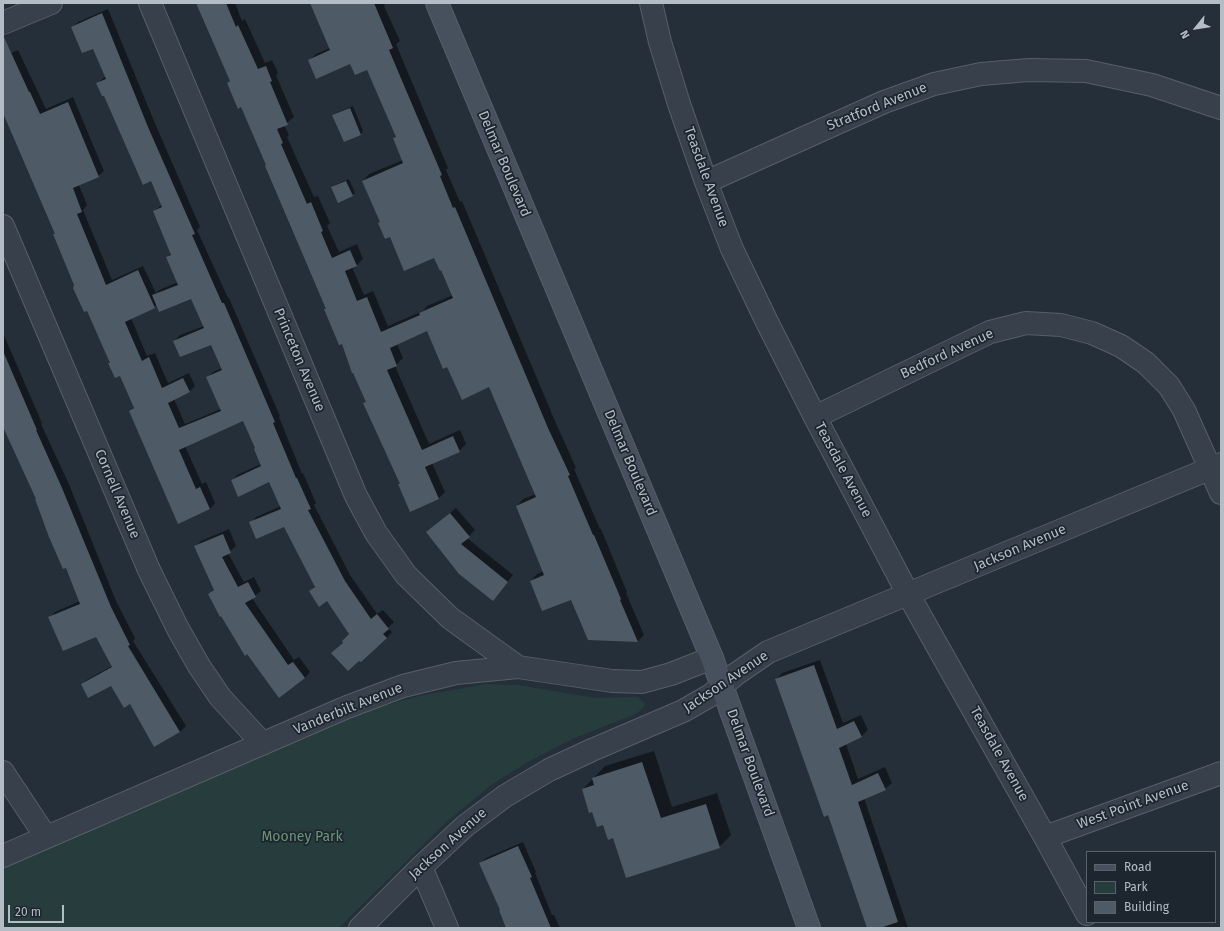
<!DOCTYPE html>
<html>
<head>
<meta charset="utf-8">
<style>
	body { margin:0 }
	#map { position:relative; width:1224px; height:931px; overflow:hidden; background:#252f3a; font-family:"Fira Sans",sans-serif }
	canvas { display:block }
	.frame { position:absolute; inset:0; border:4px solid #b4bcc6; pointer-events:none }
	.legend { position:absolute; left:1086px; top:851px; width:130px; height:72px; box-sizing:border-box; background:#1d262f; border:1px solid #59626b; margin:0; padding:5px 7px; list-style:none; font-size:12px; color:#b4bcc6 }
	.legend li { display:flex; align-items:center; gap:8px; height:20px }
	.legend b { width:20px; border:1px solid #59626b }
	.north { position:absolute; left:1176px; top:8px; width:40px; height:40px; -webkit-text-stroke:3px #1d262f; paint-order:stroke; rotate:240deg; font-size:11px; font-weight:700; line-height:16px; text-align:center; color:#b4bcc6 }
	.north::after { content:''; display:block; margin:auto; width:14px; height:18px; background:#b4bcc6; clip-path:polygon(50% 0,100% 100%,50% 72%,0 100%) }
	.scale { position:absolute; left:8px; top:905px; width:56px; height:18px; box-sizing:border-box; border:2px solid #b4bcc6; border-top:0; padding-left:5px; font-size:12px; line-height:14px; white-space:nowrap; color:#b4bcc6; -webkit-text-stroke:3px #1d262f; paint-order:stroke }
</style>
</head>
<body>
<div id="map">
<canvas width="1224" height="931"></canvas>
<div class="frame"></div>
<ul class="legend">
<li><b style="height:5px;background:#47515d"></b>Road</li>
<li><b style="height:11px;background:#273c3c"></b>Park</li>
<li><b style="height:11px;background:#4e5a65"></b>Building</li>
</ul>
<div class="north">N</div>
<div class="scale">20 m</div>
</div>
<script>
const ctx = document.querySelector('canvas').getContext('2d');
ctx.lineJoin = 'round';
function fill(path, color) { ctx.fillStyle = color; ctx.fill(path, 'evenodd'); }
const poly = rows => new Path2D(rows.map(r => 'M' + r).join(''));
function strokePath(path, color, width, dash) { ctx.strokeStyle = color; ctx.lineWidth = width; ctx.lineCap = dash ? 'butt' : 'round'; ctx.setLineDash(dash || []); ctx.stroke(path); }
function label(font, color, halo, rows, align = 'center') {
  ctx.font = font + ' "Fira Sans",sans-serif'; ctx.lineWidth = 3.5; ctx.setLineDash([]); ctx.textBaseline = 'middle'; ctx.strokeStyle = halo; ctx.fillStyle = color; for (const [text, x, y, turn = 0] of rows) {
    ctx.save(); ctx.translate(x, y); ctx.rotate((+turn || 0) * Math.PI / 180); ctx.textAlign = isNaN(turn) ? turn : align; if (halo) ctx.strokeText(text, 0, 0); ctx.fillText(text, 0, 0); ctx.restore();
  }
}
const green = poly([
	[486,684,518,685,595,698,638,697,645,704,642,709,636,714,572,739,528,762,491,785,442,826,339,928,3,928,3,865,362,712,419,696]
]);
const shadow = poly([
	[197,3,235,3,242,21,245,19,265,63,272,60,278,73,276,75,294,117,284,125,289,135,287,137,314,197,318,196,330,223,327,226,339,252,357,244,363,259,357,265,352,267,364,295,373,291,388,326,423,311,427,306,453,295,435,257,390,235,381,222,363,181,369,174,403,160,394,138,397,136,368,68,351,63,309,61,316,54,330,48,311,3,386,3,384,6,400,41,396,44,448,168,446,170,460,202,462,201,555,421,576,468,574,469,600,529,601,529,627,592,626,593,644,635,638,641,589,639,571,598,531,581,537,574,544,571,517,506,523,499,536,494,489,386,447,366,428,330,397,344,403,358,395,366,429,444,460,430,466,444,459,451,432,463,445,492,438,499,401,483,267,165,242,106,228,83,231,80],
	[108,9,154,121,200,227,197,230,228,298,229,298,280,416,279,417,302,474,303,473,316,503,314,505,350,575,377,614,383,610,394,622,388,628,392,632,387,638,344,643,350,634,328,600,310,591,316,585,284,525,251,523,256,517,281,506,270,481,232,480,237,475,261,464,256,448,244,420,185,446,202,484,206,482,215,503,210,509,130,411,134,407,120,374,109,363,111,362,75,285,56,233,3,111,3,57,18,50,46,109,73,97,104,171,98,176,79,185,87,205,83,210,112,280,143,266,156,293,159,290,178,282,167,258,171,253,154,211,162,205,152,180,97,83,106,76,94,47,72,28,78,22],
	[192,298,204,326,180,335,174,341,211,344,222,368,213,372,207,378,221,409,185,424,174,399,190,391,195,386,189,373,168,383,155,353,147,356,131,318,157,305],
	[353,106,363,131,361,134,344,141,333,115,336,113],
	[349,179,355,193,352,195,332,187,335,185],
	[3,333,42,423,41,424,68,482,116,601,135,638,133,641,186,726,180,732,155,746,130,703,112,685,82,684,88,679,112,666,96,635,49,618,55,612,80,601,37,498,3,423],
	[456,508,475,530,467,538,513,575,498,594,427,532],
	[229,529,236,546,228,553,244,582,254,577,261,591,252,598,294,660,299,657,310,672,305,678,247,653,209,594,215,588,196,546,201,541],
	[820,660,843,723,861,715,868,730,861,737,846,744,858,779,885,767,892,783,885,789,864,798,908,928,868,928,829,814,776,680,782,673],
	[654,751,672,807,717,793,731,835,719,847,603,824,592,810,583,789,605,766],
	[523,842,536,872,535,873,552,915,554,915,560,928,508,928,481,863,486,858]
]);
const building = poly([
	[196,3,226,3,236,27,238,25,258,69,266,66,272,81,270,82,288,125,277,129,283,143,281,144,307,204,311,202,323,231,321,232,332,258,350,250,357,266,345,271,357,301,367,297,381,332,420,315,419,313,453,298,441,270,440,271,434,258,404,271,390,237,385,239,378,223,380,222,362,181,403,163,393,138,396,137,367,70,355,75,350,64,316,79,308,60,330,50,310,3,374,3,393,48,389,50,442,175,440,176,453,208,455,207,548,428,570,475,568,476,593,535,594,535,621,599,620,600,638,642,588,640,571,600,542,611,530,581,544,575,516,506,536,497,489,387,462,400,447,367,443,369,427,331,390,348,397,366,387,370,422,450,453,436,460,452,425,467,439,499,410,512,398,484,400,484,363,403,366,402,353,373,352,373,342,344,339,345,324,309,326,309,265,166,266,165,241,107,238,109,227,83,230,81],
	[102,13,148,127,195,234,192,235,222,303,224,303,275,422,273,423,296,478,297,478,311,509,308,510,345,581,371,619,377,614,389,629,383,634,387,638,361,662,359,661,348,671,331,653,343,643,342,641,349,634,327,601,319,607,309,591,315,587,284,527,256,539,249,522,281,509,269,482,238,497,231,480,261,466,254,449,255,448,243,421,179,450,196,489,200,487,210,509,178,524,129,411,134,408,120,376,115,378,108,363,110,363,87,311,84,312,73,288,74,285,53,234,55,234,3,113,3,35,29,92,30,92,40,114,68,102,99,177,73,188,82,212,77,214,106,285,138,270,155,308,125,322,142,361,149,357,162,388,183,378,190,392,168,403,179,428,221,411,206,377,222,370,211,345,180,357,173,341,204,328,191,299,159,312,152,295,178,285,166,257,171,255,153,211,162,207,151,181,143,185,104,96,102,96,96,83,106,79,93,49,82,53,71,27],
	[350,108,361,135,344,142,332,115],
	[346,181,353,196,338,203,331,187],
	[3,351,37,430,36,430,62,488,111,607,130,645,128,646,180,732,154,747,130,704,124,708,111,686,88,698,81,684,112,667,96,637,63,651,48,617,80,604,66,568,63,569,49,537,35,499,36,499,3,427],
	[450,513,470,537,461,544,508,582,493,601,459,574,426,532],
	[223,534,231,553,222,557,238,587,248,582,256,597,245,603,288,665,293,662,305,678,279,698,247,654,245,656,221,616,220,617,208,594,214,590,194,546],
	[814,665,837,729,854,721,862,737,839,748,852,785,878,773,886,790,858,802,898,922,880,928,867,928,828,815,824,817,775,679],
	[642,762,661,818,706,804,720,848,626,878,613,838,608,840,603,825,597,827,592,812,589,813,582,789,594,785,592,778],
	[518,846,532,877,530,878,551,928,506,928,499,910,500,910,479,863]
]);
const street = poly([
	[150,3,356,496,376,533,406,575,450,618,518,667],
	[651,3,660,42,679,104,706,182,732,249,766,320,815,417,908,594,1045,837,1087,914],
	[3,23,51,3],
	[706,182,884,102,934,84,981,74,1029,70,1086,71,1152,85,1221,108],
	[3,226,149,570,178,629,199,666,220,697,263,744],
	[815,417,990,332,1026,323,1061,325,1092,333,1121,346,1146,363,1169,386,1184,410,1221,493],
	[3,772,46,837],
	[1045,837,1221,773],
	[3,856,347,707,403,686,456,673,518,667,612,681,642,682,671,674,712,658],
	[421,867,447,928],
	[360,928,421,867,465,826,505,796,549,770,592,750,683,711,711,695,736,674,768,652,1221,464]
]);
const secondary = poly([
	[437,3,712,658,809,928]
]);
const streetNames = [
	["Stratford Avenue",877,107,-22],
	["Delmar Boulevard",504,164,67],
	["Teasdale Avenue",706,177,70],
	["Bedford Avenue",947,354,-25],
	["Princeton Avenue",299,360,67],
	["Delmar Boulevard",630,463,67],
	["Teasdale Avenue",843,470,62],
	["Cornell Avenue",117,494,67],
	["Jackson Avenue",1020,548,-23],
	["Jackson Avenue",726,682,-34],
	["Vanderbilt Avenue",348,709,-22],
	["Teasdale Avenue",999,754,61],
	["Delmar Boulevard",750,763,70],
	["West Point Avenue",1133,805,-20],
	["Jackson Avenue",448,844,-42]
];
const parkNames = [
	["Mooney Park",302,837]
];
fill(green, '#273c3c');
fill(shadow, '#0007');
fill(building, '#4e5a65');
strokePath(street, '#565f68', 24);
strokePath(secondary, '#565f68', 24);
strokePath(street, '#38414b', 22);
strokePath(secondary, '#47515d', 22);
label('14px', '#b4bcc6', '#1d262f', streetNames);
label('14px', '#6c9573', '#1d262f', parkNames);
</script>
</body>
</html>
